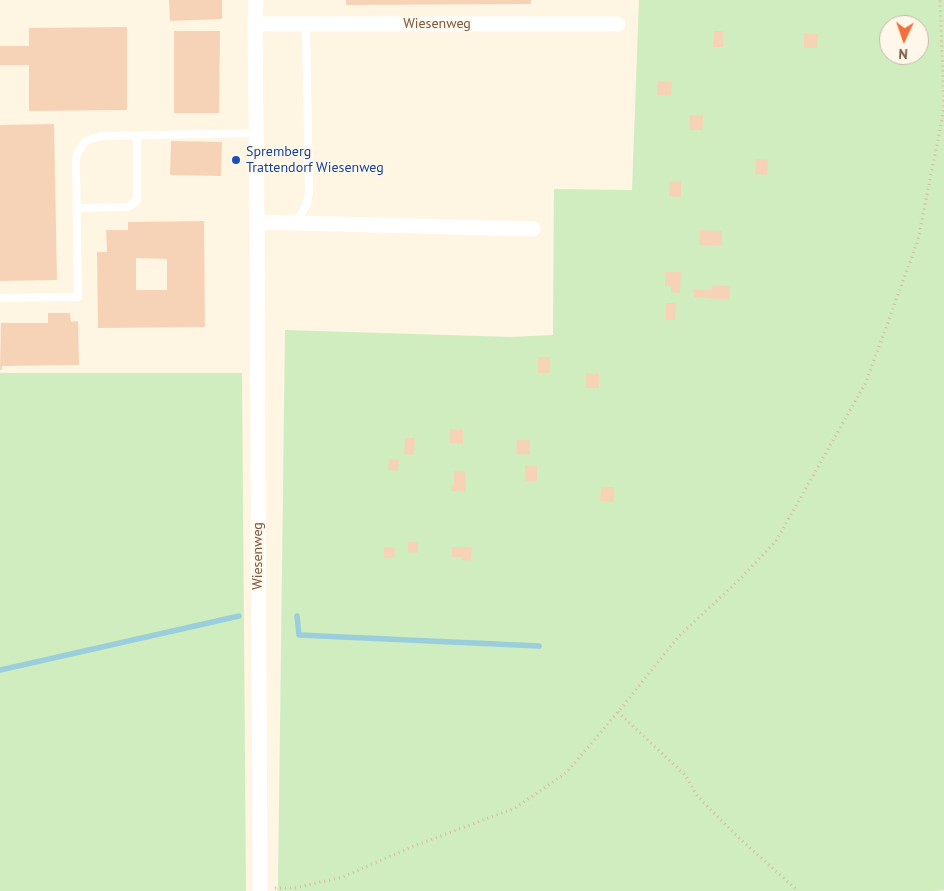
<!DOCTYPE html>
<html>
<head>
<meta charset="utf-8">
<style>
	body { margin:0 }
	#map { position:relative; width:944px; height:891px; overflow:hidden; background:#fef5e2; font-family:"PT Sans",sans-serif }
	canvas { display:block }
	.north { position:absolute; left:879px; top:15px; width:50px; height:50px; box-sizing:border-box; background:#fff8ea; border:1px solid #c9b9a8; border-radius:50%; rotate:183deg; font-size:14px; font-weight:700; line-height:20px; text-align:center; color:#785a46 }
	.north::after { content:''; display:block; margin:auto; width:18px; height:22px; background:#f36f3c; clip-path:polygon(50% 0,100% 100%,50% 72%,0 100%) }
</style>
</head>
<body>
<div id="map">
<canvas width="944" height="891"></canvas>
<div class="north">N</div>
</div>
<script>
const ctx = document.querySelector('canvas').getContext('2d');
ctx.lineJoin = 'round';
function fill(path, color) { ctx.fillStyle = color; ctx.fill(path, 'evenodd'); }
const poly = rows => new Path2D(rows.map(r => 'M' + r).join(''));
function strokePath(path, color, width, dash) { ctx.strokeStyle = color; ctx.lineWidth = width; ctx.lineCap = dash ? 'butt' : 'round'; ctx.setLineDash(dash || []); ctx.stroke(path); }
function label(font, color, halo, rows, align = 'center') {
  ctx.font = font + ' "PT Sans",sans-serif'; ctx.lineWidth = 4; ctx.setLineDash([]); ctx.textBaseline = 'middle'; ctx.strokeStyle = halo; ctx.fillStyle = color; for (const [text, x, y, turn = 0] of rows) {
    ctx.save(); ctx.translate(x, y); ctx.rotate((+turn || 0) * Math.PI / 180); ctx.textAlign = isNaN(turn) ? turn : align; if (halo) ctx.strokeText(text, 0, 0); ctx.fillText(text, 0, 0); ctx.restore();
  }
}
const green = poly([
	[639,0,944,0,944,890,934,891,277,891,278,885,285,330,511,337,553,335,554,189,632,190],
	[889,25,919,25,919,55,889,55],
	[0,373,242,373,246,891,0,891]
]);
const stream = poly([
	[297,616,299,635,539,646],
	[0,670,239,616]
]);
const building = poly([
	[169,0,222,0,222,19,170,21],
	[346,0,531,0,531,4,346,5],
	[127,27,127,110,29,111,29,65,0,65,0,46,29,46,29,28],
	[174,31,220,31,219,113,174,113],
	[714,31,723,31,723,47,713,47],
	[804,33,818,34,817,48,804,48],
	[658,81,672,82,671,96,657,95],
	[690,115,703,116,703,130,689,130],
	[54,124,57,280,0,281,0,125],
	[171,141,222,142,221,176,170,175],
	[756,159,768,160,767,175,755,174],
	[669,181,681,181,681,197,669,196],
	[204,221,205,327,98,328,97,252,107,252,106,230,128,230,128,222],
	[136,258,167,259,167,290,136,290],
	[700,230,722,231,722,246,699,245],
	[665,272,681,272,680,293,671,292,671,286,665,286],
	[712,285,730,286,729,300,694,297,694,289,712,290],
	[666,303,676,303,675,320,666,320],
	[48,313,70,313,71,322,78,321,79,365,2,366,2,370,0,370,1,323,48,323],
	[538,357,550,357,550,373,538,373],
	[586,373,599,374,599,388,585,388],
	[450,429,463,430,463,444,449,443],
	[405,438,415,438,414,455,404,454],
	[517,440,530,440,530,455,516,454],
	[389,459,399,460,398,471,388,470],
	[525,465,537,466,537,481,525,481],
	[454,471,465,471,466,492,451,491,451,485,454,485],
	[601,487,614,487,614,502,600,501],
	[408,542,418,542,418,553,408,552],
	[384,547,395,548,394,558,384,558],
	[452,547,472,547,471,561,462,560,462,557,452,557]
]);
const path = poly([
	[618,712,685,775,698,797,738,837,798,891],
	[275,888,295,888,343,877,414,846,515,808,566,773,618,712,679,636,737,582,776,541,866,382,918,240,944,109,940,0]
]);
const service = poly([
	[76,208,128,207,137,200,137,135],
	[296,223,307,204,309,192,306,24],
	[0,298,78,297,76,161,77,153,86,141,101,136,256,133]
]);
const minor = poly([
	[256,0,255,24,257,222,260,891],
	[255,24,618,24],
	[257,222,533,229]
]);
const markers = [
	[236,160,5,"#1a4fb4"]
];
const streetNames = [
	["Wiesenweg",437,24],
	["Wiesenweg",258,556,-90]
];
const transitNames = [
	["Spremberg",246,152],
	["Trattendorf Wiesenweg",246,168]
];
fill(green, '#cfedbf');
strokePath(stream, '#9acedc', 5.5);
fill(building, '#f6d3b7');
strokePath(path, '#dbb79a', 3, [1, 4]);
strokePath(service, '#fff', 8);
strokePath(minor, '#fff', 15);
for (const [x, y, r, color] of markers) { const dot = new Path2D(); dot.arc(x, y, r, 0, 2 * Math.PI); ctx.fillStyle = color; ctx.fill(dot); strokePath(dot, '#fff8ea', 2); }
label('14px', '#785a46', '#fff8ea', streetNames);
label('14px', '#164399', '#fff8ea', transitNames, 'left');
</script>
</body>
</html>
